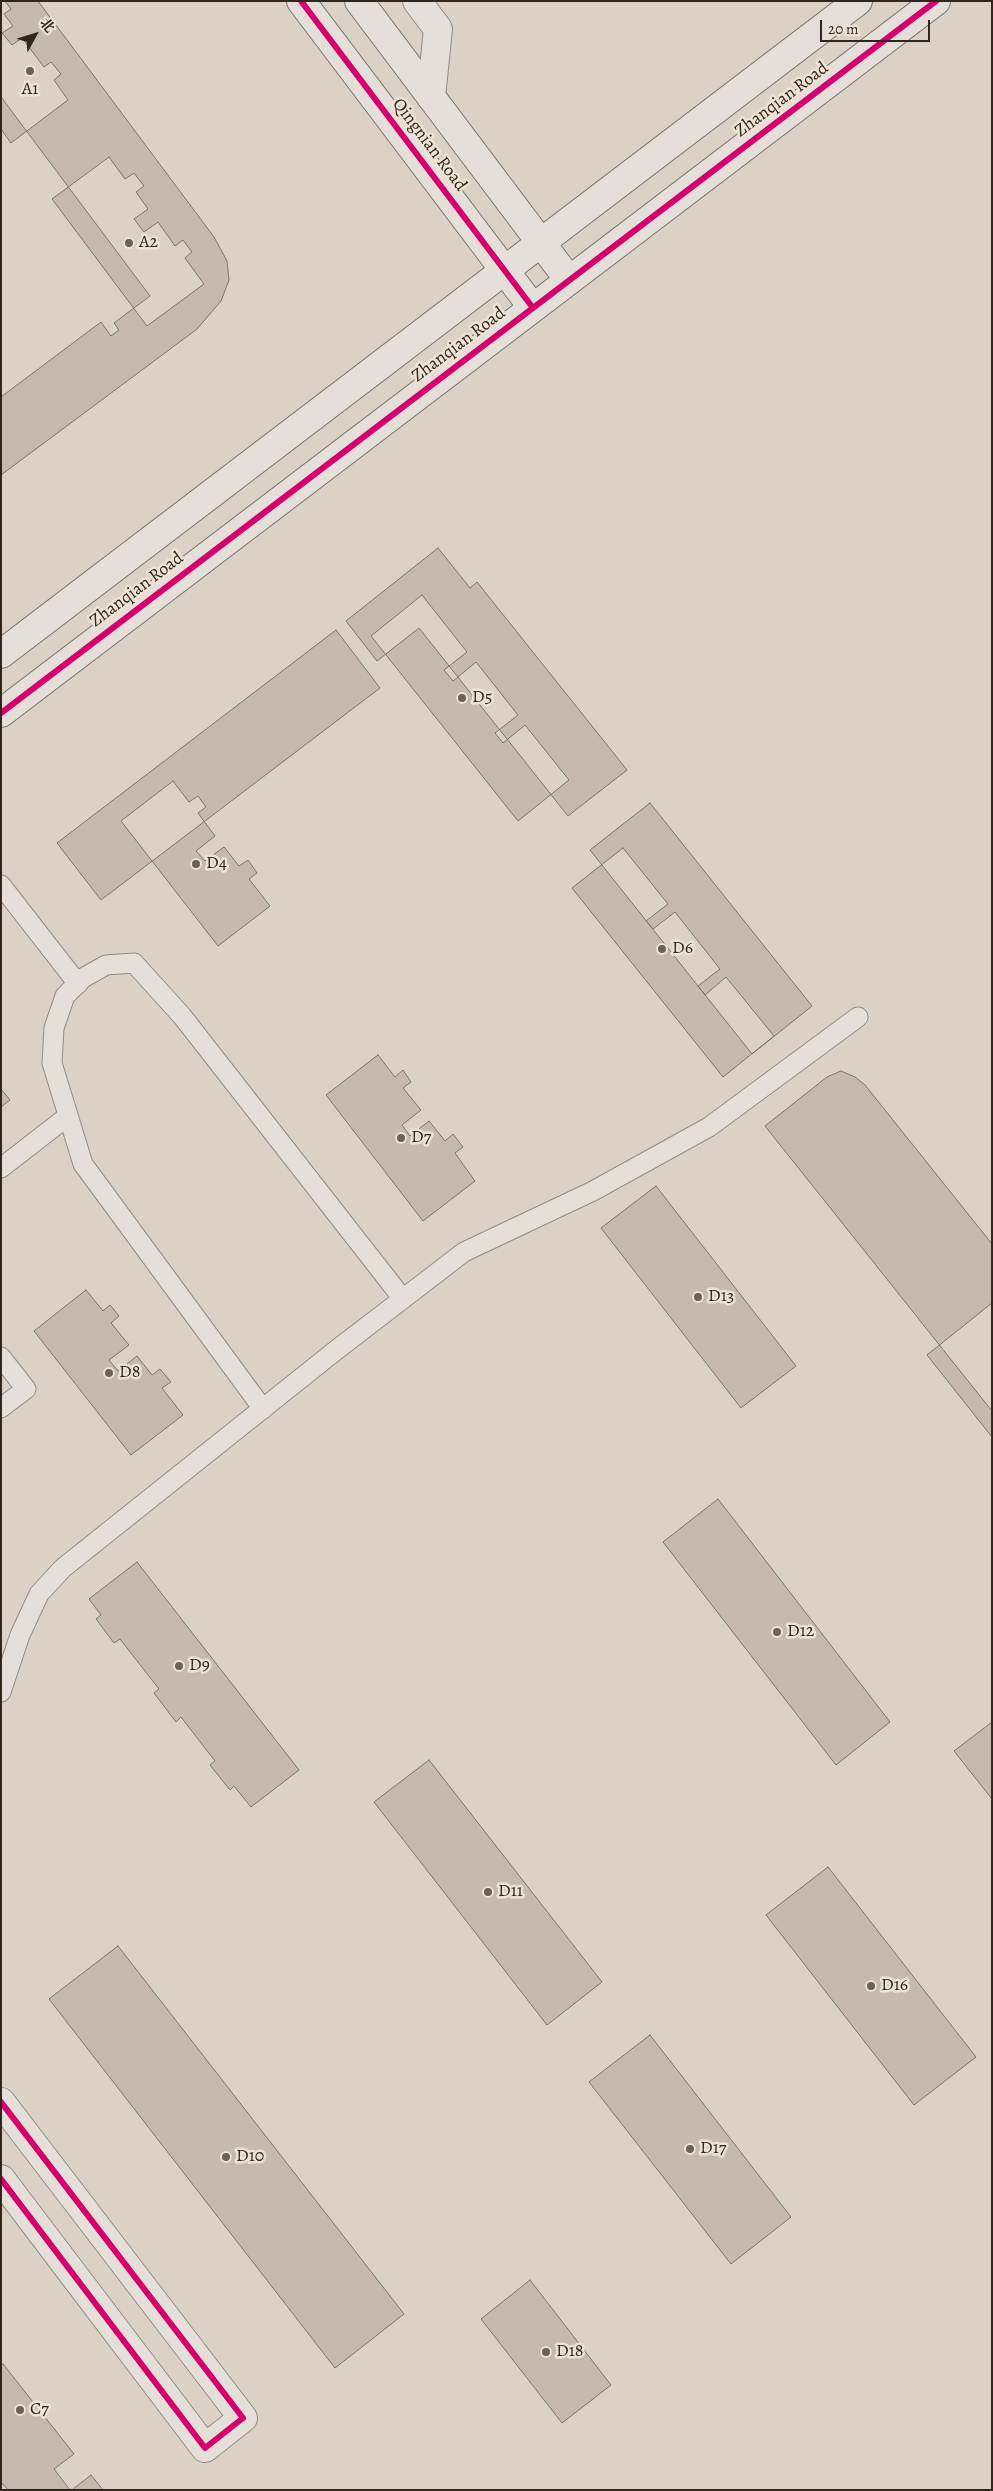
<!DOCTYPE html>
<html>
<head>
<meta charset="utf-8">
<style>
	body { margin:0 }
	#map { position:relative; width:993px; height:2491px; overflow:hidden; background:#dbd2c5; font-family:Alegreya,"Noto Serif SC",serif }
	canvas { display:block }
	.frame { position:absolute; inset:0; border:2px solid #30261b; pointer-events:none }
	.north { position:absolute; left:10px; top:10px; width:50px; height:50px; -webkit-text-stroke:4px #ede3d4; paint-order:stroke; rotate:51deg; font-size:14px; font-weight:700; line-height:20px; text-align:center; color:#30261b }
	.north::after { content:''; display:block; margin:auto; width:18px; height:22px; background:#30261b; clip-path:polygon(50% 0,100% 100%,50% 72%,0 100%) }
	.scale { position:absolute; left:820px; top:20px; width:110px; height:22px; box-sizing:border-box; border:2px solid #30261b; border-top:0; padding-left:6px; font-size:15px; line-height:18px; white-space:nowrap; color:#30261b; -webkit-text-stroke:4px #ede3d4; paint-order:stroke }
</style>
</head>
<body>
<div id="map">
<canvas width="993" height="2491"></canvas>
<div class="frame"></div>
<div class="north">北</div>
<div class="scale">20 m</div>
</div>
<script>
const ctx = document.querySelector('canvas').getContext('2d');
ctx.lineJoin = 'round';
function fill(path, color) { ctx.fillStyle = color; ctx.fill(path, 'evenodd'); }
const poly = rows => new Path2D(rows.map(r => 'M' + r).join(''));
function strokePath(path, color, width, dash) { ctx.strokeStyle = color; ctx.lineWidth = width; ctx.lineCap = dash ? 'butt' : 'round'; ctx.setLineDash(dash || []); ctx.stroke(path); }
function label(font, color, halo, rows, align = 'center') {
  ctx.font = font + ' Alegreya,serif'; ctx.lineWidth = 5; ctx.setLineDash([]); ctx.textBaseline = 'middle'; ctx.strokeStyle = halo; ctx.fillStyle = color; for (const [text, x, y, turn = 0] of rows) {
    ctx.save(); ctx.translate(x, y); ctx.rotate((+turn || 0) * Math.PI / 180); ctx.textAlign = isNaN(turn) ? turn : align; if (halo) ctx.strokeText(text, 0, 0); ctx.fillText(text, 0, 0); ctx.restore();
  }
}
const building = poly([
	[1,1,5,1,11,9,4,14,13,26,2,33,12,45,22,38,44,67,51,62,61,74,54,80,68,100,11,143,1,129,1,1],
	[1,1,38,1,214,237,227,261,229,280,221,301,197,329,1,475,1,397,101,322,111,336,119,330,114,323,150,296,1,97,1,1],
	[109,157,125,179,134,173,144,186,136,192,148,209,134,219,144,232,158,222,175,246,183,240,192,252,185,258,204,284,147,326,52,199,109,157],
	[438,548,470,588,477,582,627,770,568,816,419,628,377,661,346,621,438,548],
	[422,595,467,652,444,670,453,681,476,662,518,715,495,733,503,743,525,725,569,780,518,821,371,636,422,595],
	[336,630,380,688,101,900,57,843,336,630],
	[173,781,189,802,198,796,206,807,198,813,215,836,196,851,205,861,224,847,239,866,248,860,257,873,249,879,270,906,218,946,121,821,173,781],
	[650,803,812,1006,752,1054,590,850,650,803],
	[623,848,668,904,646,921,653,929,675,912,720,969,698,986,705,995,726,977,774,1036,723,1077,572,888,623,848],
	[378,1055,395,1077,403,1070,411,1082,403,1088,421,1110,402,1125,410,1136,429,1121,445,1141,453,1134,463,1147,455,1153,475,1181,423,1221,326,1095,378,1055],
	[841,1071,855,1077,865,1085,992,1244,992,1411,765,1126,827,1077,841,1071],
	[1,1089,10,1100,1,1107,1,1089],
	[656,1186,796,1366,741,1408,601,1228,656,1186],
	[86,1290,103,1311,110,1305,119,1316,111,1323,129,1345,109,1360,118,1371,137,1356,152,1375,160,1369,171,1382,162,1388,183,1415,131,1455,34,1331,86,1290],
	[992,1303,992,1437,927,1355,992,1303],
	[718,1499,890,1722,836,1765,663,1542,718,1499],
	[137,1562,299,1770,251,1807,234,1786,230,1790,210,1765,215,1761,181,1717,176,1722,154,1693,159,1689,120,1639,114,1643,96,1619,101,1615,89,1599,137,1562],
	[992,1722,992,1799,954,1751,992,1722],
	[429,1760,602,1982,547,2025,374,1802,429,1760],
	[828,1867,976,2057,914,2105,766,1915,828,1867],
	[118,1946,404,2314,335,2368,49,1999,118,1946],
	[650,2035,791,2217,731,2264,589,2082,650,2035],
	[530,2280,611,2385,562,2423,481,2319,530,2280],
	[3,2364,74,2454,54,2469,70,2490,8,2490,1,2482,1,2365,3,2364],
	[91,2475,103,2490,72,2490,91,2475]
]);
const lane = poly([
	[1,885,78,984],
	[1,1168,68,1116],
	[1,1357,26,1389,1,1408],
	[263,1409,83,1164,52,1063,54,1028,65,996,83,978,106,965,134,963,182,1016,403,1299],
	[1,1692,20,1635,39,1594,63,1568,335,1351,464,1252,593,1191,709,1127,858,1017]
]);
const street = poly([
	[417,1,438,29,431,97],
	[1,2102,243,2418,205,2448,1,2179]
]);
const secondary = poly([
	[301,1,533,308],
	[359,1,569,280],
	[1,654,858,1],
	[1,713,936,1]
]);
const cycleway = poly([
	[301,1,533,308],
	[1,713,936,1],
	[1,2102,243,2418,205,2448,1,2179]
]);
const markers = [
	[30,71,5,"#6c6256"],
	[129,243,5,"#6c6256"],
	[462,698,5,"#6c6256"],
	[196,864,5,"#6c6256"],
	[662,949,5,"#6c6256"],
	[401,1138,5,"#6c6256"],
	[698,1297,5,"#6c6256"],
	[109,1373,5,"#6c6256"],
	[777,1632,5,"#6c6256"],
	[179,1666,5,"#6c6256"],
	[488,1892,5,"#6c6256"],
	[871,1986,5,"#6c6256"],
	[690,2149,5,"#6c6256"],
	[226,2157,5,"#6c6256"],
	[546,2352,5,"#6c6256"],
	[20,2410,5,"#6c6256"]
];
const poiNames = [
	["A1",30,90,"center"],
	["A2",139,243],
	["D5",472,698],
	["D4",206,864],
	["D6",672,949],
	["D7",411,1138],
	["D13",708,1297],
	["D8",119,1373],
	["D12",787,1632],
	["D9",189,1666],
	["D11",498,1892],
	["D16",881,1986],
	["D17",700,2149],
	["D10",236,2157],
	["D18",556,2352],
	["C7",30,2410]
];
const streetNames = [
	["Zhanqian Road",782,100,-37],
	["Qingnian Road",429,145,53],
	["Zhanqian Road",459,345,-37],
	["Zhanqian Road",137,590,-37]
];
fill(building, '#c7b9ae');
strokePath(building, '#79736b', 1);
strokePath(lane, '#918b82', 21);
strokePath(street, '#918b82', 30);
strokePath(secondary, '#79736b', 30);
strokePath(lane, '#e4dfd9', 19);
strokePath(street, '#e4dfd9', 28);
strokePath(secondary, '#e4dfd9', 28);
strokePath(cycleway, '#d6006c', 6);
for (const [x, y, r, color] of markers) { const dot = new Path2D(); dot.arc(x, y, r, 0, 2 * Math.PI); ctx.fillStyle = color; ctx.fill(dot); strokePath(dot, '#ede3d4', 2); }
label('18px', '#30261b', '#ede3d4', poiNames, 'left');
label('18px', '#30261b', '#ede3d4', streetNames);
</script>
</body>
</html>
